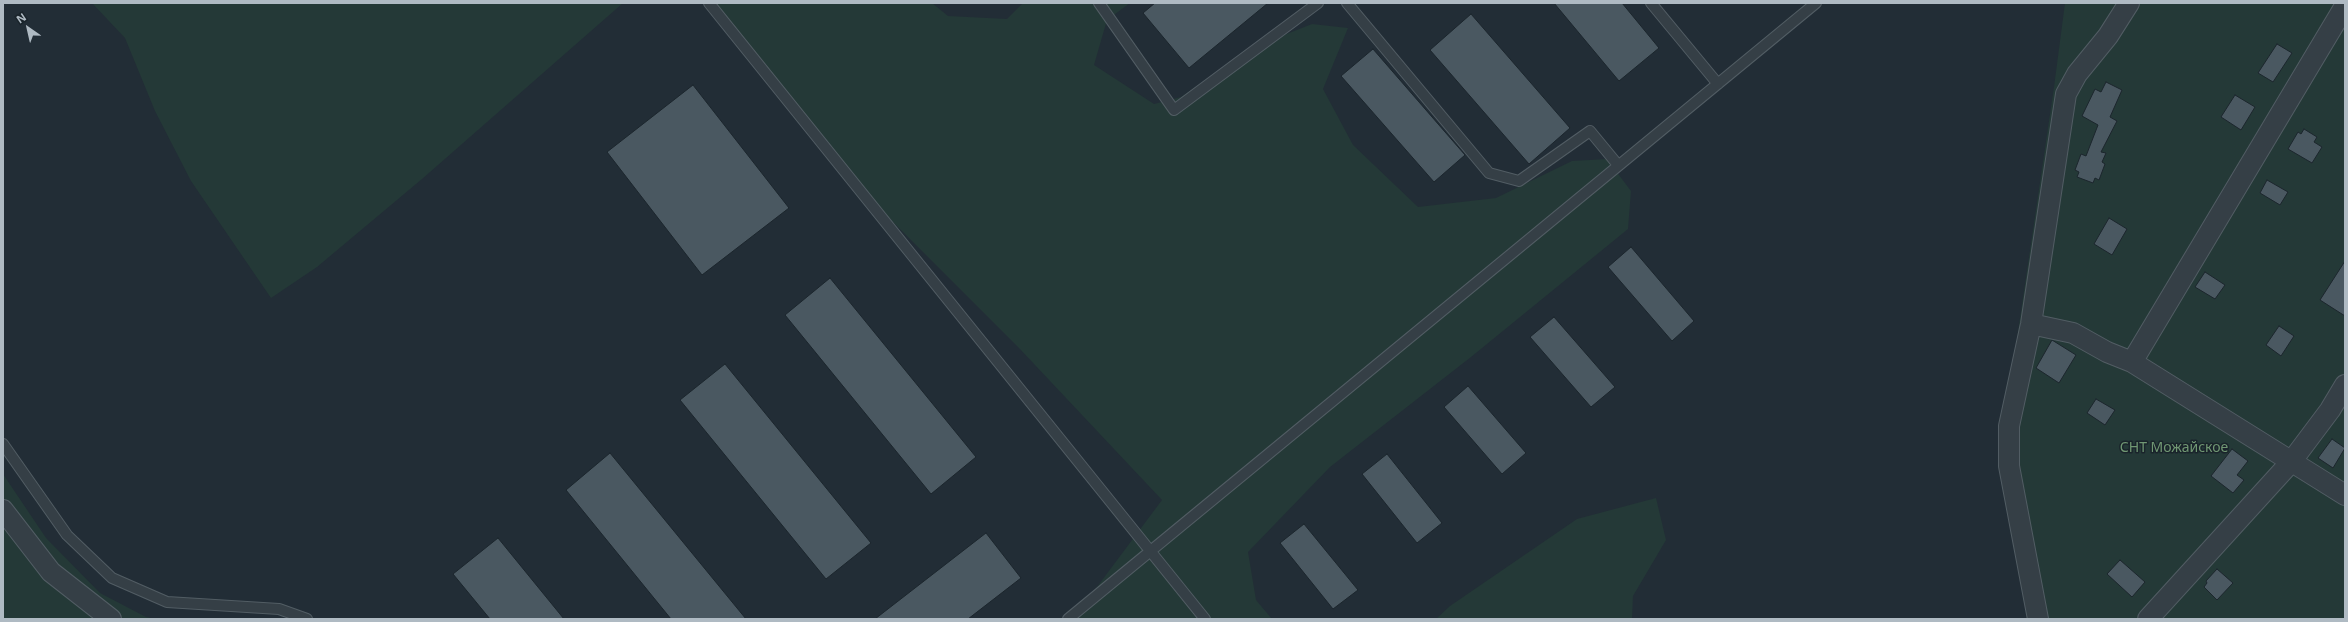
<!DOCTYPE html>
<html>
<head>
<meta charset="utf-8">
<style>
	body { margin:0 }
	#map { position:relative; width:2348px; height:622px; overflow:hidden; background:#222d36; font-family:"Noto Sans",sans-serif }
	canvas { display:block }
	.frame { position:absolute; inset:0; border:4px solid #afbac3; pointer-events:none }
	.north { position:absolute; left:8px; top:8px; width:40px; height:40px; -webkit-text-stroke:3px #1a242b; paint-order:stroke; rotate:326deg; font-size:11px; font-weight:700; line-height:16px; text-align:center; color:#afbac3 }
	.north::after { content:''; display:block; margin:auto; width:14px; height:18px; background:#afbac3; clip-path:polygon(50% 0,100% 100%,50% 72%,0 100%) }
</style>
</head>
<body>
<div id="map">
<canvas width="2348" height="622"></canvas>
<div class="frame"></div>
<div class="north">N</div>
</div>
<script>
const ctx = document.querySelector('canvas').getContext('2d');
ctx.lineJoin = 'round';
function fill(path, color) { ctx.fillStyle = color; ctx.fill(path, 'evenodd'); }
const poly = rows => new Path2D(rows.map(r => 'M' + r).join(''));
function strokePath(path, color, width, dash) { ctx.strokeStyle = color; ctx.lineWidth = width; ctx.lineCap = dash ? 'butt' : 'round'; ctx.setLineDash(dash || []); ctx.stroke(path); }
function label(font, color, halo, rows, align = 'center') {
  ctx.font = font + ' "Noto Sans",sans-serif'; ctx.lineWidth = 3; ctx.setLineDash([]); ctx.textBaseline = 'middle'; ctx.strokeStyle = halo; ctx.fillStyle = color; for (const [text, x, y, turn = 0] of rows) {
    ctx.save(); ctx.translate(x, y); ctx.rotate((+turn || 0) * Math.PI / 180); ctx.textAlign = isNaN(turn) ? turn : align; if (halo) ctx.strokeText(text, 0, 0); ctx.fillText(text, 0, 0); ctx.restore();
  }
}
const green = poly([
	[92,3,623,3,422,179,317,267,271,298,191,181,155,111,125,38],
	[710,3,932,3,948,16,1007,19,1023,3,1130,3,1107,20,1094,65,1154,104,1181,97,1254,47,1312,24,1348,28,1323,89,1353,145,1418,207,1496,198,1572,161,1607,159,1631,191,1628,229,1471,357,1330,467,1248,552,1256,600,1272,619,1073,619,1162,500,1019,348,888,217],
	[2065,3,2345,3,2345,619,2030,619,1999,461,2054,87],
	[3,474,46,538,100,593,146,617,156,619,3,619],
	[1656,498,1666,540,1633,596,1632,619,1436,619,1450,606,1577,519]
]);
const building = poly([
	[1155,3,1268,3,1189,68,1143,13,1155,3],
	[1554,3,1622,3,1659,48,1619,81,1554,3],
	[1471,14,1570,128,1529,164,1430,50,1471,14],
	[2277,44,2292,53,2273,82,2258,73,2277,44],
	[1373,49,1465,155,1434,182,1341,76,1373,49],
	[2106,82,2122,90,2110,117,2117,121,2101,152,2106,153,2102,162,2105,164,2099,180,2095,178,2093,183,2077,177,2079,172,2075,170,2081,154,2086,156,2098,125,2082,116,2095,89,2101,92,2106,82],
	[693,85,789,208,702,275,607,152,693,85],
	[2235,95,2255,107,2241,130,2221,117,2235,95],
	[2304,129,2317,137,2314,142,2322,147,2312,163,2288,149,2298,132,2301,134,2304,129],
	[2267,180,2288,192,2280,205,2260,193,2267,180],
	[2109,218,2127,229,2112,255,2094,244,2109,218],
	[1631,247,1694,321,1672,341,1608,267,1631,247],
	[2345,261,2345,316,2320,300,2345,261],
	[2205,272,2225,285,2215,299,2195,287,2205,272],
	[830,278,976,457,931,494,785,315,830,278],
	[1554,317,1615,387,1591,407,1530,337,1554,317],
	[2279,326,2294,336,2281,356,2266,345,2279,326],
	[2052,340,2076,355,2059,383,2036,368,2052,340],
	[725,364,871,543,826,579,680,400,725,364],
	[1468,386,1526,453,1502,474,1444,407,1468,386],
	[2096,399,2115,410,2105,425,2087,413,2096,399],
	[2332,439,2345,448,2333,468,2318,458,2332,439],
	[2232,449,2248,461,2237,475,2244,480,2233,493,2211,476,2232,449],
	[610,453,746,619,671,619,566,490,610,453],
	[1387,454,1442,523,1417,543,1362,474,1387,454],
	[1304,524,1358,590,1333,609,1280,543,1304,524],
	[986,533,1021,578,968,619,875,619,986,533],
	[498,538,564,619,490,619,453,574,498,538],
	[2120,560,2145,582,2132,597,2107,574,2120,560],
	[2217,569,2233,583,2217,600,2204,587,2207,583,2206,581,2217,569]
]);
const lane = poly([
	[709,3,1205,619],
	[1099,3,1174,110,1318,3],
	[1347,3,1489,173,1519,181,1590,131,1618,165],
	[1651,3,1718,84],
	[3,444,67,535,112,578,167,602,279,609,307,619],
	[1068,619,1816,3]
]);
const street = poly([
	[2031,324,2073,333,2107,352,2132,362,2345,495],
	[2132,362,2345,6],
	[3,510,51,572,111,619],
	[2038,619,2009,466,2009,426,2031,324,2066,94,2077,74,2108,36,2129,3],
	[2148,619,2291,462,2330,410,2345,385]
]);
const parkNames = [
	["СНТ Можайское",2174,448]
];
fill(green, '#243937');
fill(building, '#4a5861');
strokePath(building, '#1c262d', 1);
strokePath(lane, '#525d64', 12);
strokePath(street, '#525d64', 22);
strokePath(lane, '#353f46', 10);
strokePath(street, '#353f46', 20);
label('14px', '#709773', '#1a242b', parkNames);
</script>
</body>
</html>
